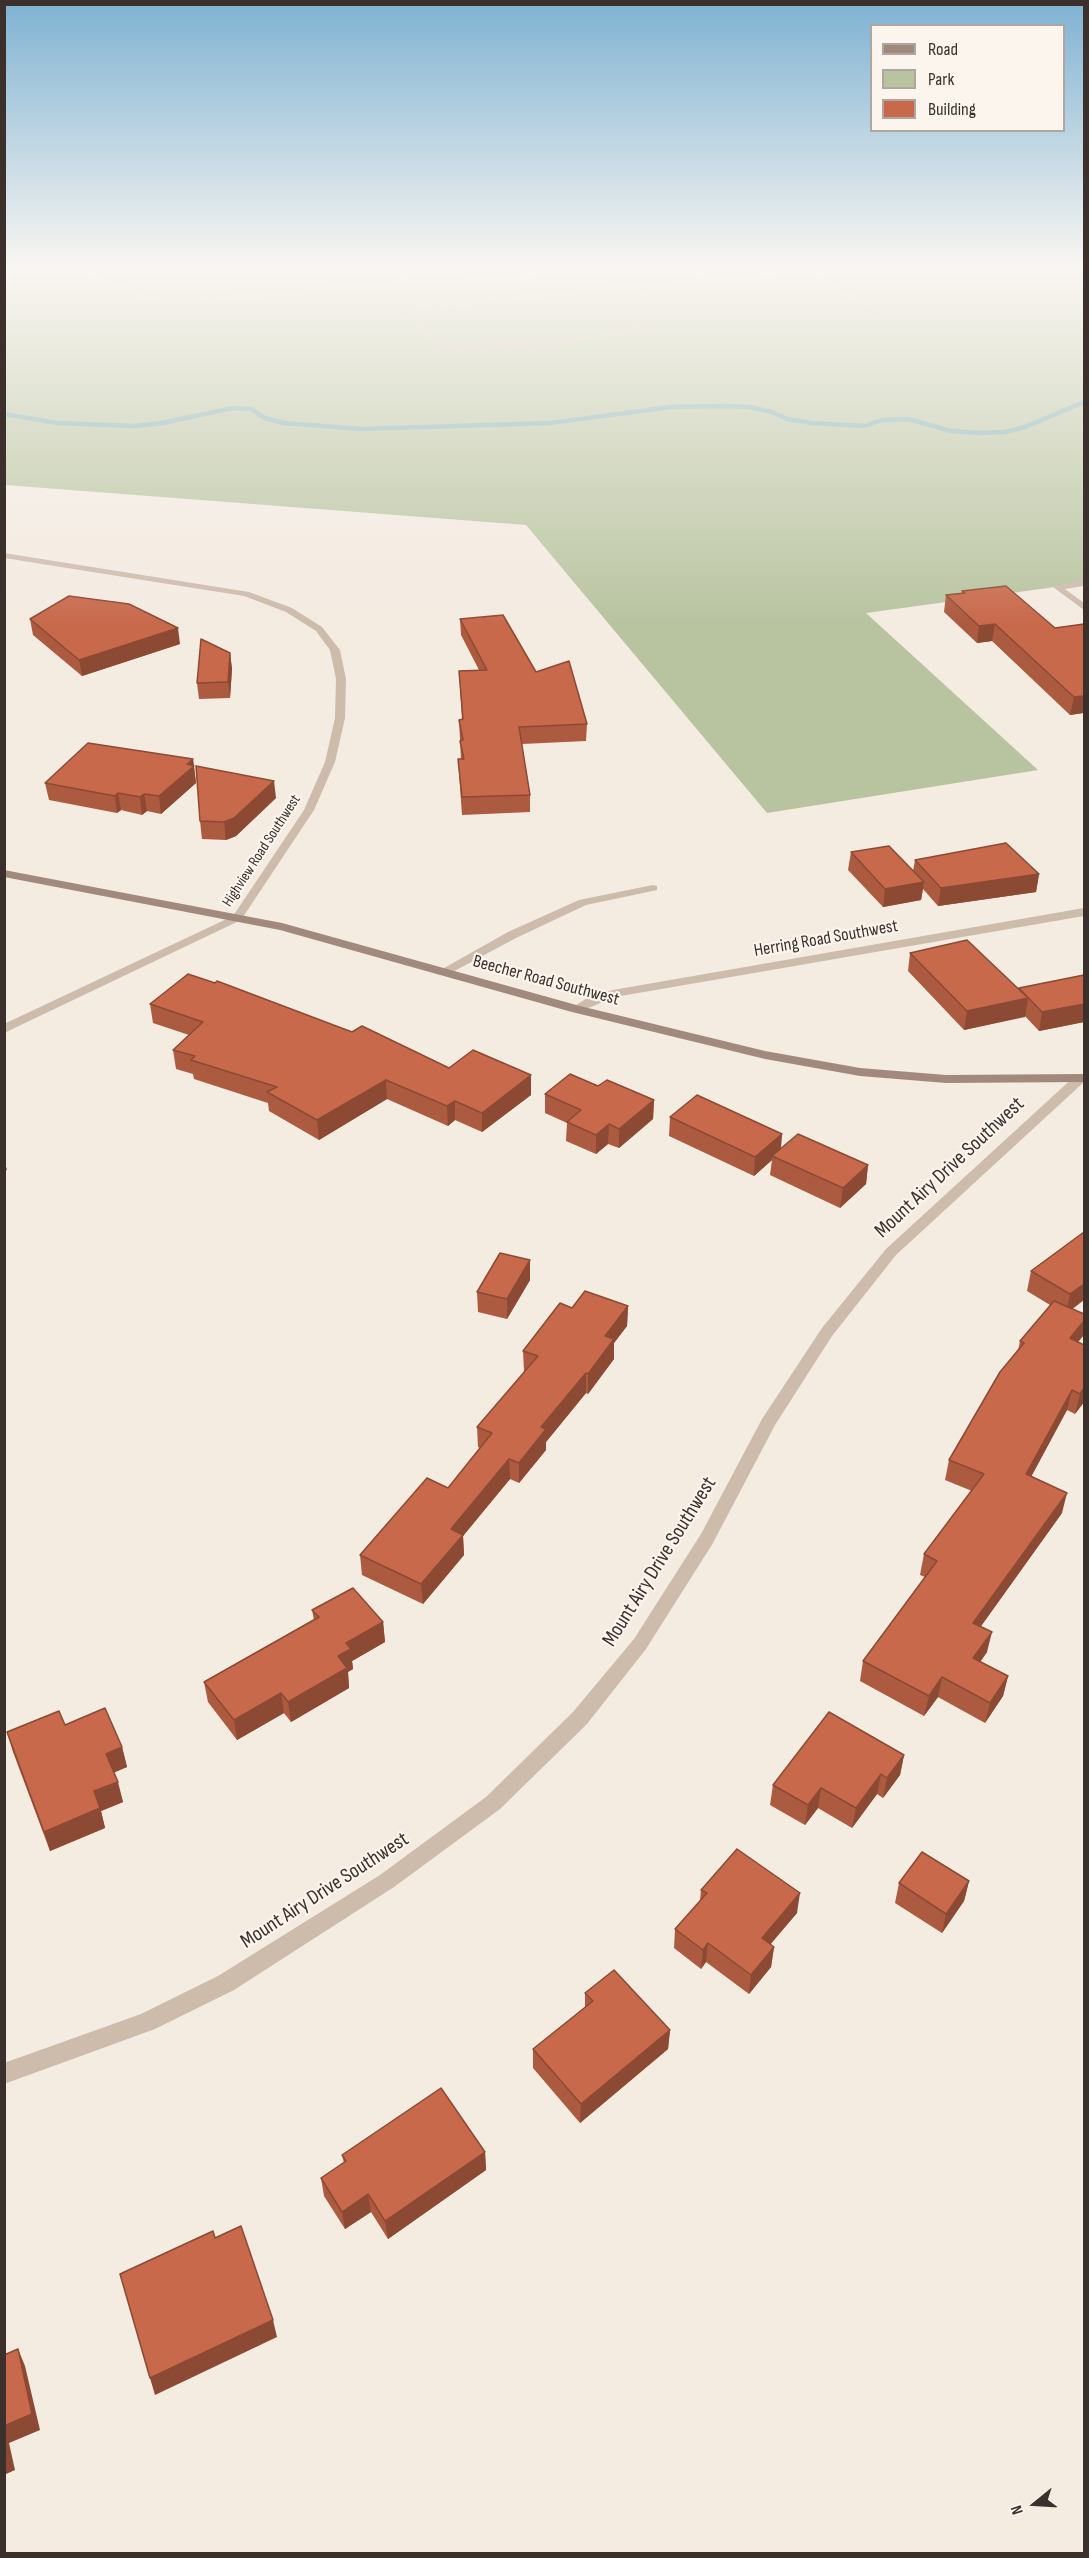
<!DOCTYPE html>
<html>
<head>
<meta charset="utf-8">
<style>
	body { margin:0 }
	#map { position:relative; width:1089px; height:2558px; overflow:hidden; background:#f4ebe1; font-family:"Sofia Sans Condensed",sans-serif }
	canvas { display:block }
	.frame { position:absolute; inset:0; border:6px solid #3b302b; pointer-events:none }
	.legend { position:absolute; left:870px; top:24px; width:195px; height:108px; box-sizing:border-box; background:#fbf5ee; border:2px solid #aea6a0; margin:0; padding:8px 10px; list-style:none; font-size:18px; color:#3b302b }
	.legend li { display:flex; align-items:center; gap:12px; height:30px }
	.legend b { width:30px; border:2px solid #aea6a0 }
	.north { position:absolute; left:1005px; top:2474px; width:60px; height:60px; -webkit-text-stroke:4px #fbf5ee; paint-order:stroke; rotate:252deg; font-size:16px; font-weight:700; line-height:24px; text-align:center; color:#3b302b }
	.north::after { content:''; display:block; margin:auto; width:21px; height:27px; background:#3b302b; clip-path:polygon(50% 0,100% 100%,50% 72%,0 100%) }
</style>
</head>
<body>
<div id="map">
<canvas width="1089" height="2558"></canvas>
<div class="frame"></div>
<ul class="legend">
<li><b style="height:8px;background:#a18a7d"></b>Road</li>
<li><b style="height:16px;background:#b8c4a0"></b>Park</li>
<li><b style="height:16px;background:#c8694b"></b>Building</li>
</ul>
<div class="north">N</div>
</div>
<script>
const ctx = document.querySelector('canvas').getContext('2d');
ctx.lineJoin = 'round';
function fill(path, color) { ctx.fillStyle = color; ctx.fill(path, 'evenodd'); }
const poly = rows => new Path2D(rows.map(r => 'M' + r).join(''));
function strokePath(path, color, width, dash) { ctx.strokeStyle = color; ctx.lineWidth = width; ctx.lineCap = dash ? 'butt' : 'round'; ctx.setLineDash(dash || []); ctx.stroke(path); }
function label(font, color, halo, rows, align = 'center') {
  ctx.font = font + ' "Sofia Sans Condensed",sans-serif'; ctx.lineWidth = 4.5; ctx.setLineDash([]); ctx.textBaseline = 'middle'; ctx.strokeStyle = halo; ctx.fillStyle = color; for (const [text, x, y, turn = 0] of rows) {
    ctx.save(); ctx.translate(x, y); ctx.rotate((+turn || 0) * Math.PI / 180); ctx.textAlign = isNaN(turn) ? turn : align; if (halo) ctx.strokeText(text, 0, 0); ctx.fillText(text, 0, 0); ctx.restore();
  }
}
const green = poly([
	[4,266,1084,266,1084,583,866,613,1038,770,767,813,526,525,5,485]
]);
const stream = poly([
	[4,414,57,423,135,426,162,423,233,408,251,409,265,418,284,423,361,429,550,423,671,407,723,406,749,407,772,412,787,419,812,423,865,426,882,420,908,419,951,431,979,433,1005,432,1025,427,1084,402]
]);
const lane = poly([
	[63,266,71,266,147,296,184,300,393,283,402,276,437,266,447,266,406,278,401,282,518,276,582,266,596,266,518,280,396,286,390,291,404,306,703,280,683,266,690,266,710,279,796,272,818,273,883,316,878,317,817,277,796,276,709,283,641,289,663,309,657,316,621,336,456,351,433,343,384,292,387,287,184,304,144,299,63,266],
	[634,289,657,309,653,314,617,333,599,336,456,347,437,341,407,310,634,289],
	[653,885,657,886,657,890,586,905,516,938,447,975,439,975,437,972,508,932,579,900,653,885]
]);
const street = poly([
	[4,553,249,592,292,608,322,627,340,650,346,679,345,718,335,762,314,810,241,920,4,1033,4,1024,233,916,304,810,325,762,335,718,336,679,330,650,316,631,286,612,244,596,4,558,4,553],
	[1084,580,1084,586,1065,589,1084,603,1084,610,1053,587,1084,580],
	[1084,908,1084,916,615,997,576,1013,570,1009,589,997,613,990,1084,908],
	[1081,1074,1084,1075,1084,1082,896,1255,832,1336,775,1425,713,1543,646,1649,587,1724,500,1809,394,1887,234,1990,155,2029,4,2084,4,2063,141,2014,218,1976,380,1875,486,1797,573,1712,634,1639,701,1534,762,1419,822,1328,886,1249,1076,1075,1081,1074]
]);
const secondary = poly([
	[4,870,282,923,580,1006,765,1051,860,1068,946,1075,1084,1074,1084,1082,946,1083,860,1076,765,1059,572,1012,280,930,4,877,4,870]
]);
const wall = poly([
	[962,591,1055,628,1084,624,1084,714,1083,713,1070,715,992,641,977,643,944,612,946,595,961,594],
	[30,619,180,644,82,676,33,635],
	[460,619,536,672,587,724,586,741,522,744,530,795,530,812,462,815,458,759,461,759,459,720,462,719,459,671,479,670,461,635],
	[230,653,232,669,230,698,199,699,197,683],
	[193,759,196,783,161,814,147,811,142,815,121,810,117,813,49,800,45,783],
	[276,798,236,836,226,840,202,839,200,821],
	[851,852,913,871,915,860,1039,874,1036,892,938,906,923,889,921,900,883,907,848,870],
	[910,953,1019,989,1019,988,1084,975,1084,1022,1039,1031,1025,1016,964,1030,908,971],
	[150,1004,449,1068,531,1095,482,1132,455,1120,448,1126,387,1099,319,1140,269,1111,268,1103,194,1079,193,1074,176,1069,173,1050,189,1035,153,1023],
	[598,1086,654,1100,653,1119,619,1148,608,1144,596,1154,566,1141,567,1123,545,1113,545,1094],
	[670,1117,782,1134,781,1149,868,1165,866,1184,840,1208,770,1175,772,1160,754,1176,669,1136],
	[1084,1232,1073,1309,1083,1336,1078,1342,1084,1345,1084,1402,1075,1414,1067,1410,1031,1476,1062,1513,981,1626,987,1652,980,1662,1008,1676,1003,1696,985,1723,938,1697,924,1716,860,1681,863,1661,925,1577,920,1575,924,1554,972,1491,945,1480,949,1460,1018,1351,1020,1341,1050,1305,1027,1291,1031,1271],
	[530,1260,530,1280,507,1319,478,1312,477,1292],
	[628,1306,627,1326,614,1343,614,1359,588,1394,586,1393,546,1442,546,1450,519,1483,510,1479,463,1536,464,1555,423,1604,362,1575,360,1555,448,1488,480,1448,478,1447,477,1427,525,1371,524,1371,523,1351,572,1308],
	[312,1610,383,1622,385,1642,352,1661,353,1669,348,1672,349,1688,291,1722,284,1713,237,1740,208,1702,204,1682,314,1620],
	[65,1725,122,1747,127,1767,114,1772,123,1802,101,1811,105,1828,50,1851,13,1752,7,1732],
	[904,1755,900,1775,883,1798,877,1794,852,1828,818,1808,805,1825,770,1805,773,1785],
	[969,1881,964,1901,942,1933,895,1903,899,1883],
	[701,1890,797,1913,770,1944,774,1947,771,1967,749,1994,706,1962,701,1969,674,1948,675,1929,700,1901],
	[585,1993,670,2030,668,2049,580,2123,533,2068,533,2049,585,2007],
	[485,2152,486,2170,388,2239,371,2212,345,2229,324,2196,321,2178,344,2163,342,2155]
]);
const shadedWall = poly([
	[995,624,992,641,977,643,979,626],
	[178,628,180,644,82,676,79,660],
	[230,653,232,669,230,698,228,682],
	[1084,696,1084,706,1083,713,1070,715,1074,697],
	[193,759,196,783,161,814,159,796],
	[274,781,276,798,236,836,226,840,224,822],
	[118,793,121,810,117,813,115,796],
	[144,794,147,811,142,815,140,797],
	[1039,874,1036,892,938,906,941,888],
	[924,882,921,900,883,907,885,889],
	[1028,998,1025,1017,964,1030,967,1011],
	[1084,1004,1084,1022,1039,1031,1042,1012],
	[531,1075,531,1095,482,1132,482,1113],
	[386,1080,387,1099,319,1140,317,1120],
	[654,1100,653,1119,619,1148,619,1129],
	[455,1101,455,1120,448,1126,447,1106],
	[609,1124,608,1144,596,1154,596,1135],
	[782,1134,780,1153,772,1156,772,1160,754,1176,755,1157],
	[4,1160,7,1170,4,1171],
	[868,1165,866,1184,840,1208,843,1188],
	[530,1260,530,1280,507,1319,507,1299],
	[1084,1284,1084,1300,1066,1314,1070,1294],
	[628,1306,627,1326,614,1343,614,1359,588,1394,588,1374,605,1336],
	[1084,1321,1083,1336,1065,1358,1070,1338],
	[586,1373,586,1393,546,1442,546,1450,519,1483,519,1463,541,1427],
	[1084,1388,1084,1402,1075,1414,1080,1394],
	[1072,1390,1067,1410,1022,1494,1026,1474],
	[509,1459,510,1479,463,1536,464,1555,423,1604,421,1584,451,1529],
	[1067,1493,1062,1513,969,1643,973,1623],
	[383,1622,385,1642,352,1661,353,1669,348,1672,349,1688,291,1722,288,1702,338,1656,346,1643],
	[992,1632,987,1652,969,1678,973,1658],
	[1008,1676,1003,1696,985,1723,990,1703],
	[942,1677,938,1697,924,1716,929,1696],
	[281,1693,284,1713,237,1740,234,1720],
	[122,1747,127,1767,111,1774,106,1754],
	[904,1755,900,1775,883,1798,887,1778],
	[881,1774,877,1794,852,1828,856,1808],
	[118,1782,123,1802,101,1811,105,1828,50,1851,44,1832,94,1791],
	[821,1788,818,1808,805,1825,808,1805],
	[969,1881,964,1901,942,1933,946,1914],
	[800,1893,797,1913,759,1958,762,1938],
	[708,1943,706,1962,701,1969,703,1950],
	[774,1947,771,1967,749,1994,751,1975],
	[670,2030,668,2049,580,2123,581,2104],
	[485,2152,486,2170,388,2239,385,2221],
	[368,2194,371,2212,345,2229,342,2212],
	[273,2320,277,2337,155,2395,150,2378],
	[18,2349,25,2366,40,2430,9,2443,15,2470,4,2475,4,2426]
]);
const building = poly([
	[1006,586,1055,628,1084,624,1084,696,1074,697,995,624,979,626,946,595,965,593,962,591,1006,586],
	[69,596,129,604,178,628,79,660,30,619,69,596],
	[503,615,536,672,569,661,587,724,519,727,530,795,462,797,458,759,464,759,460,741,463,740,459,720,463,719,459,671,487,670,460,619,503,615],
	[201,639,230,653,228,682,197,683,201,639],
	[88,743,193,759,187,764,194,766,159,796,144,794,140,797,118,793,115,796,45,783,88,743],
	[196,766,274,781,234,818,224,822,200,821,196,766],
	[1006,843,1039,874,941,888,915,860,1006,843],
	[889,846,924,882,885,889,851,852,889,846],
	[967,940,1028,998,967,1011,910,953,967,940],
	[188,974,215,983,217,981,352,1032,362,1026,449,1068,473,1050,531,1075,482,1113,455,1101,447,1106,386,1080,317,1120,267,1092,277,1087,191,1060,195,1056,173,1050,203,1022,150,1004,188,974],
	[1084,975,1084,1004,1042,1012,1019,988,1084,975],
	[570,1074,598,1086,607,1080,654,1100,619,1129,609,1124,596,1135,567,1122,581,1110,545,1094,570,1074],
	[697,1095,782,1134,755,1157,670,1117,697,1095],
	[798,1134,868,1165,843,1188,772,1156,798,1134],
	[1084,1232,1084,1284,1070,1294,1031,1271,1084,1232],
	[500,1253,530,1260,507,1299,477,1292,500,1253],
	[585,1291,628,1306,605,1336,614,1339,588,1374,586,1373,541,1427,546,1429,519,1463,509,1459,451,1529,463,1535,421,1584,360,1555,427,1478,448,1488,492,1433,477,1427,538,1356,523,1351,560,1303,572,1308,585,1291],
	[1054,1301,1084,1314,1084,1321,1070,1338,1084,1345,1084,1388,1080,1394,1072,1390,1026,1474,1067,1493,973,1623,992,1632,973,1658,1008,1676,990,1703,942,1677,929,1696,863,1661,937,1561,924,1554,984,1474,949,1460,1000,1372,1024,1343,1020,1341,1054,1301],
	[353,1588,383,1622,346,1643,351,1649,338,1656,347,1668,288,1702,281,1693,234,1720,204,1682,319,1617,312,1610,353,1588],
	[105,1708,122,1747,106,1754,118,1782,94,1791,100,1808,44,1832,7,1732,59,1711,65,1725,105,1708],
	[829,1712,904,1755,887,1778,881,1774,856,1808,821,1788,808,1805,773,1785,829,1712],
	[737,1849,800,1893,762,1938,774,1947,751,1975,708,1943,703,1950,675,1929,707,1893,701,1890,737,1849],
	[922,1852,969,1881,946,1914,899,1883,922,1852],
	[614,1970,670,2030,581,2104,533,2049,593,2001,585,1993,614,1970],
	[441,2088,485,2152,385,2221,368,2194,342,2212,321,2178,346,2161,342,2155,441,2088],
	[241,2226,273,2320,150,2378,120,2274,213,2231,215,2238,241,2226],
	[18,2349,32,2414,4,2426,4,2355,18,2349],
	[4,2443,7,2454,4,2455,4,2443]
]);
const farStreetnames = [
	["Highview Road Southwest",262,851,-57]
];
const streetNames = [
	["Herring Road Southwest",826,939,-10],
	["Beecher Road Southwest",546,981,15]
];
const nearStreetnames = [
	["Mount Airy Drive Southwest",950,1168,-43],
	["Mount Airy Drive Southwest",660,1562,-58],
	["Mount Airy Drive Southwest",325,1891,-33]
];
fill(green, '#b8c4a0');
strokePath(stream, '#7fb0b2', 4.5);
fill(lane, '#cdbbac');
fill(street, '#cdbbac');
fill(secondary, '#a18a7d');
fill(wall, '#ac5a40');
fill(shadedWall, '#8c4a34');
fill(building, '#c8694b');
strokePath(building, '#8c4a34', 1.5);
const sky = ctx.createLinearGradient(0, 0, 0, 624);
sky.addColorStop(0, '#7eb2d2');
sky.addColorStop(0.43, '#faf6f2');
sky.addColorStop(1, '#faf6f200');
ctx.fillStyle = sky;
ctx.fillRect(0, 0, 1089, 624);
label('15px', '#3b302b', '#fbf5ee', farStreetnames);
label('18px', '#3b302b', '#fbf5ee', streetNames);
label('21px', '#3b302b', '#fbf5ee', nearStreetnames);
</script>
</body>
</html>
